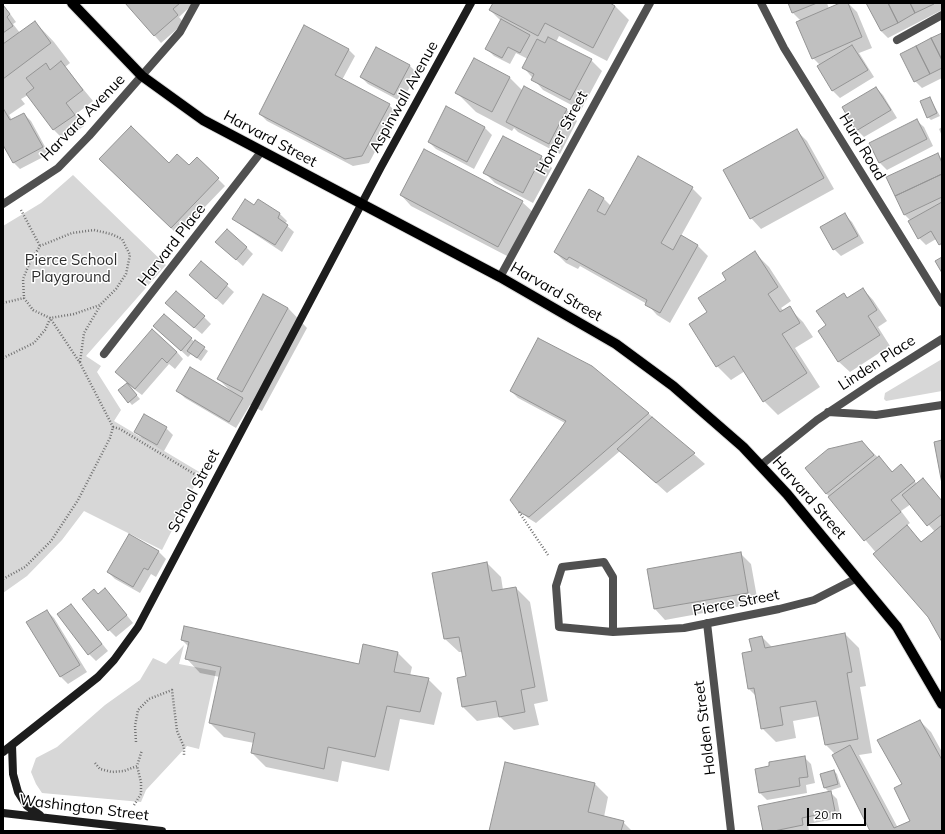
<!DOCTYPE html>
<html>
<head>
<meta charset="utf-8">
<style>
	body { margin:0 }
	#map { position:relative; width:945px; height:834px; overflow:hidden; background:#fff; font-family:Mulish,sans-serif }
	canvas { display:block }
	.frame { position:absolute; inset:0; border:4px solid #000; pointer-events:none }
	.scale { position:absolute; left:807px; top:808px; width:59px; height:18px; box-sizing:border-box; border:2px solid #000; border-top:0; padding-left:5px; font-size:12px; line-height:14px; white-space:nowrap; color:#000; -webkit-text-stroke:3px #fff; paint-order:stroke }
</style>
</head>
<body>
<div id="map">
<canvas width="945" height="834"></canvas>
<div class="frame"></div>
<div class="scale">20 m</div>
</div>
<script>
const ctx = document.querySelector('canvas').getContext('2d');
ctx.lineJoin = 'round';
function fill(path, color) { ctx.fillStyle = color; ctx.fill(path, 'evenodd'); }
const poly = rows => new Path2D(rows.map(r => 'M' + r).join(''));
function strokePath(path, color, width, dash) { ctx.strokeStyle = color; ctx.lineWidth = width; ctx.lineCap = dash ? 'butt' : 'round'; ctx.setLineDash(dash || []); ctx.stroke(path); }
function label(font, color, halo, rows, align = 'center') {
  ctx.font = font + ' Mulish,sans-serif'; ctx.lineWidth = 3; ctx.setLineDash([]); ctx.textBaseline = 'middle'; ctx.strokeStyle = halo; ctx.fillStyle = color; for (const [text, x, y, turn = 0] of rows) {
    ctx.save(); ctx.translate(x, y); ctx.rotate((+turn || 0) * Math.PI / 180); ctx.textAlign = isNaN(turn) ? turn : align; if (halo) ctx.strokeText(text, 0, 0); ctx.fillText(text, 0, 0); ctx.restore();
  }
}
const green = poly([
	[73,175,166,265,86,356,101,366,97,372,121,410,114,421,201,473,162,550,84,511,62,540,27,576,3,593,3,226,41,203],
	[942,359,942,391,886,401,884,399,885,393],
	[184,645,179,664,216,671,199,749,187,746,146,790,141,802,42,793,36,784,31,772,36,758,57,747,105,705,140,680,153,658,166,664]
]);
const shadow = poly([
	[126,3,194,3,179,17,184,23,161,43],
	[494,3,608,3,615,6,629,20,607,61,559,36,556,42,591,60,602,71,581,110,543,90,524,68,528,59,516,53,510,64,494,56,487,49,501,21,490,10],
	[789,3,827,3,829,9,843,3,848,3,857,12,872,48,859,53,874,77,840,98,833,91,818,67,820,65,813,58,801,21,793,13],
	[867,3,942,3,942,10,888,38,881,31],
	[3,4,16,22,13,24,20,33,35,22,54,42,70,63,65,67,93,101,76,114,84,126,64,140,54,130,28,95,21,99,25,104,9,115,12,120,24,114,31,121,49,154,20,169,13,162,3,143],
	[942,34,942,78,922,88,915,81,902,55],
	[376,48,410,66,417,73,402,102,368,84,361,77],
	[348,49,355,56,342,80,389,105,396,112,369,163,353,166,267,121,260,114],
	[474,60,510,78,523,91,525,88,567,110,577,121,560,154,518,132,514,128,512,131,476,112,457,93],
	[876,88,883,95,897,118,864,137,857,130],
	[930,98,940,116,931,120,928,117],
	[447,108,485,128,492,135,474,169,436,149,429,142],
	[916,120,924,127,933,146,887,170,880,163,870,144],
	[942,127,942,136,939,129],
	[796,130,807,141,834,189,761,229,751,218],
	[937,155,942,159,942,247,936,239,926,245,919,238,911,221,904,214],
	[541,157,552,168,533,203,495,183,484,172],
	[197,158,225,186,178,235,100,159,189,167],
	[692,188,702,198,681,236,697,245,708,256,670,323,657,315,647,304,580,266,578,269,566,263,555,252,604,199,611,206],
	[401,195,522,202,533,212,509,257,411,206],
	[258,200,280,214,287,221,285,224,294,232,282,252,241,225,234,218,254,206],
	[845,215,852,222,864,243,841,256,834,249],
	[246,247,253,254,243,266,224,249],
	[755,253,769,267,791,301,781,308,784,311,789,308,803,322,813,337,795,348,820,387,778,415,764,401,745,371,731,380,717,366,708,312,728,280],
	[201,262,234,292,223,305,197,282],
	[863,289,873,300,887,321,878,327,890,346,850,372,839,362,819,331,827,326,844,294,848,299],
	[288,308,307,328,262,411,250,405,236,428,185,398,178,391,231,391,218,379],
	[173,310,204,317,211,324,202,334],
	[154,326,191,339,208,351,201,361,191,354,188,357],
	[177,352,183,359,175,369,169,364,142,395,127,384,140,399,132,405,119,390,128,383,116,372],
	[511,391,648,413,705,464,667,493,620,451,536,523,528,518,520,511,565,423,518,398],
	[166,428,173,435,164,451,142,438,135,431],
	[862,442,893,472,901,466,917,484,923,479,942,501,942,640,929,616,826,493],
	[911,504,935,532,922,542,906,526,910,523,901,511],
	[129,535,159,552,166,559,156,577,151,574,140,593,115,579,108,572],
	[740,553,751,564,758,603,665,620,655,609,648,570],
	[487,563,501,577,503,590,516,588,530,602,548,701,534,704,539,725,514,730,500,717,477,721,463,707,458,678,467,677,463,652,459,652,445,639],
	[99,595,112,597,133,623,116,637,109,630],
	[71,605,108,651,96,661,89,654],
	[47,611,54,618,87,672,68,684,61,677,28,623],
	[845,634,859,648,866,686,860,687,872,753,859,755,898,828,911,821,903,785,920,721,931,732,942,752,942,831,871,831,835,754,826,745,820,716,793,721,796,738,776,742,762,728,756,696,749,689,753,651,762,637,772,647],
	[182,640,360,665,364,645,398,653,412,667,410,676,428,679,442,693,434,725,400,719,389,771,342,761,338,782,266,767,252,753,254,743,224,737,210,723,220,677,200,673,187,659,189,647],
	[804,757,811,764,815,783,806,785,807,793,767,800,760,793,756,770],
	[834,771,837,774,841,787,829,791,837,799,841,818,808,824,809,831,764,831,829,792,825,788,821,775],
	[594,783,608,797,604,817,623,822,632,831,490,831]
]);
const building = poly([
	[125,3,180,3,173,9,178,15,154,36,125,3],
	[493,3,610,3,615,6,593,48,545,23,538,36,489,10,493,3],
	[788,3,817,3,792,13,788,3],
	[840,3,848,3,862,37,812,59,796,22,840,3],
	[866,3,888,3,898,23,881,31,866,3],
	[888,3,910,3,915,13,898,23,888,3],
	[910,3,933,3,934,4,915,13,910,3],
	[3,5,10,14,7,17,13,26,3,33,3,5],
	[501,19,530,35,520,53,508,47,502,58,485,49,501,19],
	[35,21,51,43,3,79,3,44,35,21],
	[304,25,349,49,335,75,390,104,362,156,345,159,259,114,304,25],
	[942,33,942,60,931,38,942,33],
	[548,37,592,59,570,100,531,80,534,74,522,68,537,39,545,43,548,37],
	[931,38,942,60,942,68,930,74,916,46,931,38],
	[852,45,868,70,832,91,817,66,852,45],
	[916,46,930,74,914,82,900,54,916,46],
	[376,47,410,65,394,95,360,77,376,47],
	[474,58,510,77,492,112,455,93,474,58],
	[61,61,83,90,66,103,75,115,53,130,26,94,34,88,26,78,46,63,50,70,61,61],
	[524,86,567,109,549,144,506,122,524,86],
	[876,87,891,110,856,131,842,107,876,87],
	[930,97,937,113,927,118,920,101,930,97],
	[446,106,485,127,467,162,428,142,446,106],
	[3,108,10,120,24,113,43,147,13,163,3,145,3,108],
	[917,119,927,139,879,163,869,143,917,119],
	[131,126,169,163,177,154,189,165,197,157,219,178,171,228,99,159,131,126],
	[797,129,824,178,750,219,723,170,797,129],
	[503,136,542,156,523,193,483,173,503,136],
	[424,149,523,201,498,247,400,195,424,149],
	[938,153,942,163,942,174,895,196,886,177,938,153],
	[638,156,693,187,661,243,673,250,681,235,698,245,660,313,645,305,647,300,569,257,567,260,554,252,589,189,604,198,597,211,605,215,638,156],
	[942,174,942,197,904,215,895,196,942,174],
	[245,199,254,205,258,199,280,213,278,218,288,225,275,245,232,219,245,199],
	[942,202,942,243,939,245,931,231,918,239,908,221,942,202],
	[845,213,858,236,833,250,820,227,845,213],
	[227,229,247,247,236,260,215,242,227,229],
	[755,251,778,287,768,294,780,312,790,306,800,323,782,334,807,373,763,402,734,356,716,367,689,324,707,312,698,298,726,280,722,273,755,251],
	[942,257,942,273,935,261,942,257],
	[201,261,228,284,216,299,189,275,201,261],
	[863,288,877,310,868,316,880,335,838,362,818,331,826,325,816,311,844,293,847,298,863,288],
	[176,291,205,316,194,328,165,303,176,291],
	[263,294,288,308,242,392,217,379,263,294],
	[164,314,192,338,181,351,153,326,164,314],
	[152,329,177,352,167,363,162,358,135,389,115,372,152,329],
	[538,338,592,366,649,413,529,517,519,512,510,500,566,421,510,391,538,338],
	[195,340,205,347,197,358,187,351,195,340],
	[190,367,243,398,229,422,176,391,190,367],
	[127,383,137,395,128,403,118,390,127,383],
	[144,414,167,427,157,445,134,432,144,414],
	[652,417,695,453,656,483,617,449,652,417],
	[942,440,942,484,934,442,942,440],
	[862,441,874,455,826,494,805,468,828,449,862,441],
	[879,456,892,472,901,464,915,481,891,500,901,512,864,541,828,497,879,456],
	[923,478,942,501,942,514,927,526,902,495,923,478],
	[907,525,921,542,942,525,942,642,928,617,873,554,907,525],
	[129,534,159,551,148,570,144,568,133,587,107,572,129,534],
	[741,552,748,593,654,609,647,569,741,552],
	[487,562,492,591,516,587,535,687,521,690,525,712,499,717,496,701,462,707,457,678,466,676,459,637,444,639,432,573,487,562],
	[105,588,127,615,108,631,82,599,94,589,98,594,105,588],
	[71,604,102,644,88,655,57,614,71,604],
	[47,610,80,665,60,677,26,622,47,610],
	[184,626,359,664,363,644,398,652,394,672,429,678,420,712,387,706,375,757,328,747,324,769,251,753,255,733,209,723,221,667,185,659,189,642,181,640,184,626],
	[845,633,852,672,847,673,858,739,825,745,816,701,780,707,783,725,761,729,754,688,748,689,742,653,752,651,749,639,762,636,765,648,845,633],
	[920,720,942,760,942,831,870,831,832,755,850,745,894,828,910,821,894,788,902,784,877,740,920,720],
	[805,756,808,777,799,778,800,786,759,793,755,769,769,766,769,762,805,756],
	[505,762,595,783,588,812,624,821,621,831,489,831,505,762],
	[834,770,838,784,824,788,820,774,834,770],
	[831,791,835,811,802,818,803,825,774,831,763,831,758,806,831,791]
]);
const path = poly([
	[21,210,40,246],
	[3,303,24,298],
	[3,358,34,343,45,330,50,319],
	[80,362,84,333,100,306],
	[113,427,120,429,201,478],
	[519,512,548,555],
	[3,579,25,567,51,541,78,500,110,438,113,427,80,363,50,318,33,310,24,298,23,279,30,262,40,246,72,233,94,230,111,234,122,239,130,255,126,274,116,289,100,305,74,314,50,318],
	[136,742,135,726,138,710,149,699,172,690,177,731,184,747,184,756],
	[95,763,100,769,112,772,124,771,137,766,142,750],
	[134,805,141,794,141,782,137,766]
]);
const street = poly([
	[761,3,784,48,942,303],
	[897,40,942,15],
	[3,204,58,168,89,136,180,32,196,3],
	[500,277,650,3],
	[104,354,261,152],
	[828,412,876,415,942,405],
	[761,465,817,420,877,380,942,339],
	[707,623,731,831],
	[613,632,613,577,604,562,562,567,556,586,559,627,613,632,684,628,779,609,814,600,857,578]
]);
const secondary = poly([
	[12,745,13,774,18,792,27,806,40,815],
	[3,752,98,677,114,660,138,627,381,167,471,3],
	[3,813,162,831]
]);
const primary = poly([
	[72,3,142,76,203,120,500,277,616,344,673,386,743,447,787,494,897,627,942,704]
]);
const streetNames = [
	["Aspinwall Avenue",404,97,-61],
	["Harvard Avenue",83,118,-46],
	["Homer Street",562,133,-62],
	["Harvard Street",270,139,28],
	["Hurd Road",862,147,59],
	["Harvard Place",172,245,-52],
	["Harvard Street",556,292,30],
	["Linden Place",877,363,-33],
	["School Street",194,491,-62],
	["Harvard Street",809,498,49],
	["Pierce Street",736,603,-11],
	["Holden Street",705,728,-97],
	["Washington Street",84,808,7]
];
const parkNames = [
	["Pierce School",71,260],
	["Playground",71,277]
];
fill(green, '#d7d7d7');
fill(shadow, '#0003');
fill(building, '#c0c0c0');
strokePath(building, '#949494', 1);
strokePath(primary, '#dbdbdb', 12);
strokePath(path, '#727272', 2.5, [1, 2]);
strokePath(street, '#505050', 8);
strokePath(secondary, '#1d1d1d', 8);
strokePath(primary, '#000', 10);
label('15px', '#000', '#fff', streetNames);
label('15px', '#2e2e2e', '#fff', parkNames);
</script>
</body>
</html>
